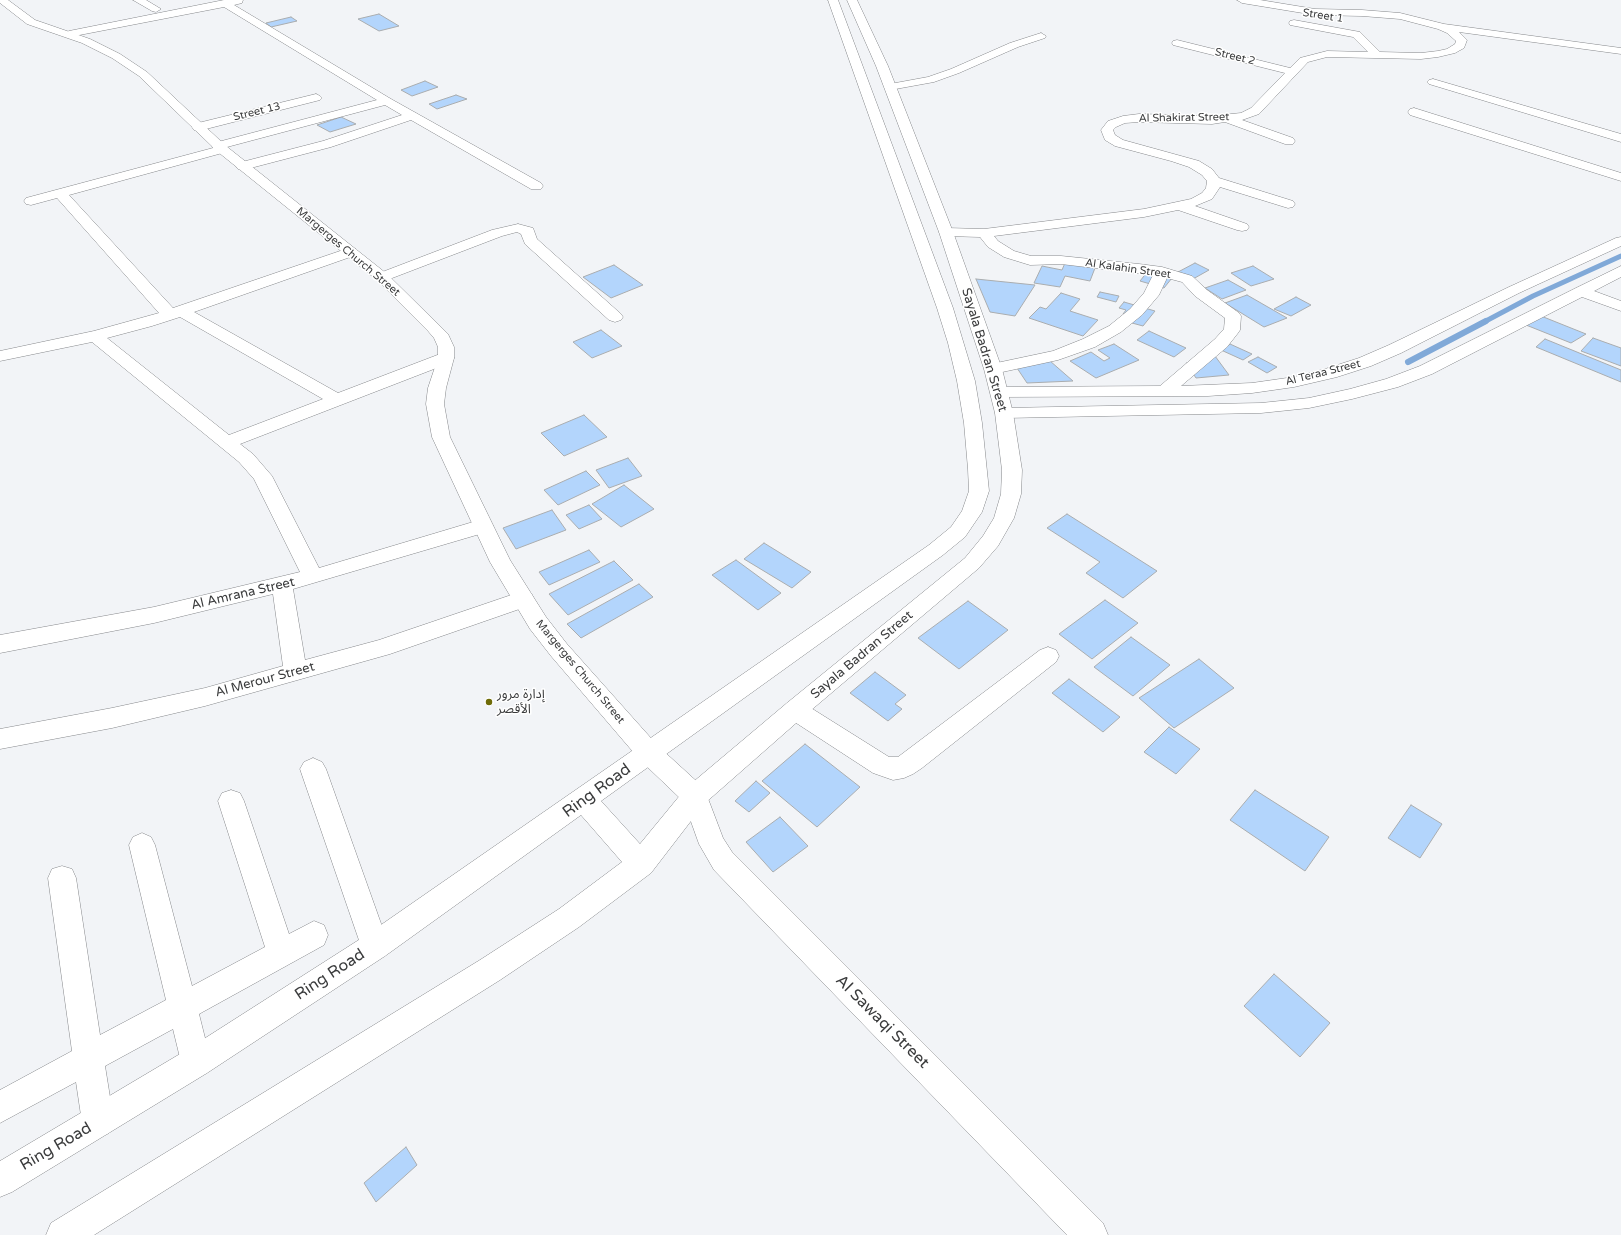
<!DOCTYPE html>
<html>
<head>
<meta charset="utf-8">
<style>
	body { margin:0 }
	canvas { display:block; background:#f2f4f7 }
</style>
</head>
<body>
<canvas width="1621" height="1235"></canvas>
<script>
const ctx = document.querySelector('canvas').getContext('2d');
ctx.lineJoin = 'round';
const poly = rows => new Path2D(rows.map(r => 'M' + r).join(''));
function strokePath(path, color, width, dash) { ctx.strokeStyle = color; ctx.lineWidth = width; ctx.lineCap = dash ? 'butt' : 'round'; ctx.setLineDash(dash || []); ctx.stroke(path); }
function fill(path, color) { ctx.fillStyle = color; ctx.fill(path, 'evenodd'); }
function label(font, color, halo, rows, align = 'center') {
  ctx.font = font + ' "Varela Round","Noto Sans Arabic",sans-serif'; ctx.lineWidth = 3; ctx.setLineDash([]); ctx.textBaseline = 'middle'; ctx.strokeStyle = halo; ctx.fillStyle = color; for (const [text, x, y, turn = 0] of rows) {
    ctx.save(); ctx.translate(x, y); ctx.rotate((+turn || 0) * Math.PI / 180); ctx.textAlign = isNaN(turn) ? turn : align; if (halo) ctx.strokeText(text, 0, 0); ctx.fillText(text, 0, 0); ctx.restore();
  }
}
const streamFar1 = poly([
	[1484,322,1533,296,1621,256]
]);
const stream = poly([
	[1408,362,1486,321]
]);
const building = poly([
	[379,14,399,26,379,31,358,19,379,14],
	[291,17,297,21,271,27,266,23,291,17],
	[425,81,438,87,412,96,401,90,425,81],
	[456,95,467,99,437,109,429,104,456,95],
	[341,117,356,124,330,132,317,125,341,117],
	[1065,263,1095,268,1090,281,1065,276,1060,287,1034,283,1042,266,1062,270,1065,263],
	[1195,263,1209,270,1193,279,1178,272,1195,263],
	[614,265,643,285,611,298,583,277,614,265],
	[1253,266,1274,279,1251,286,1231,273,1253,266],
	[1148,271,1172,278,1164,288,1140,281,1148,271],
	[976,279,1035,285,1015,316,990,312,976,279],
	[1228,280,1246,290,1222,299,1205,288,1228,280],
	[1100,292,1119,296,1116,302,1097,297,1100,292],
	[1061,293,1080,299,1070,311,1098,320,1083,336,1029,318,1040,307,1046,309,1061,293],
	[1247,295,1287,318,1264,327,1225,303,1247,295],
	[1296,297,1311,305,1291,316,1274,309,1296,297],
	[1124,302,1155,311,1143,326,1132,323,1135,318,1123,314,1126,310,1119,308,1124,302],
	[1541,316,1586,334,1571,343,1526,325,1541,316],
	[601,330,622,346,592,358,573,342,601,330],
	[1149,331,1186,348,1174,357,1137,340,1149,331],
	[1593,338,1621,348,1621,366,1581,351,1593,338],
	[1545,339,1621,370,1621,382,1536,347,1545,339],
	[1114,344,1139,360,1096,378,1070,361,1091,352,1104,361,1110,358,1098,350,1114,344],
	[1230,344,1252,354,1243,360,1221,350,1230,344],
	[1042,354,1073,381,1027,383,1013,362,1042,354],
	[1215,356,1229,375,1196,378,1186,363,1209,361,1215,356],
	[1258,357,1277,367,1267,373,1248,362,1258,357],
	[584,415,607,437,564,456,541,433,584,415],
	[628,458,642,476,609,488,596,470,628,458],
	[586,471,600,485,558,505,544,490,586,471],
	[624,485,654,509,621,527,592,504,624,485],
	[589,505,602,519,579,529,566,515,589,505],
	[552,510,566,530,516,549,503,528,552,510],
	[1067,514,1157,571,1123,598,1086,573,1100,562,1047,528,1067,514],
	[764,543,811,572,792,588,744,559,764,543],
	[589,550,600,562,549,585,539,572,589,550],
	[736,560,781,593,758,610,712,575,736,560],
	[614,561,633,580,568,615,549,594,614,561],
	[639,584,653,597,581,638,567,624,639,584],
	[1105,600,1138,623,1092,659,1059,634,1105,600],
	[968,601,1008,630,959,669,918,638,968,601],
	[1131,637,1170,665,1133,696,1094,667,1131,637],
	[1199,659,1234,688,1174,728,1139,698,1199,659],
	[875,672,906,695,895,704,902,709,888,721,850,693,875,672],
	[1069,679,1120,717,1103,732,1052,693,1069,679],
	[1169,727,1200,749,1176,774,1144,752,1169,727],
	[805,744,860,787,817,827,762,781,805,744],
	[756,781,770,793,749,812,735,801,756,781],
	[1255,790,1329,837,1305,871,1230,820,1255,790],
	[1411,805,1442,824,1420,858,1388,838,1411,805],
	[780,817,808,846,773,872,746,842,780,817],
	[1274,974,1330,1023,1300,1057,1244,1006,1274,974],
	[406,1147,417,1165,376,1202,364,1183,406,1147]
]);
const minor = poly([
	[133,0,146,0,161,9,156,12,152,11,133,0],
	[224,0,243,0,242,3,234,5,391,99,541,183,543,186,541,189,531,189,411,120,331,147,243,170,238,169,236,166,238,163,323,141,402,115,385,105,227,147,228,149,226,152,69,195,173,308,346,249,351,248,356,249,358,252,356,255,194,312,338,393,440,354,446,353,452,354,454,358,452,362,240,444,253,454,272,476,319,568,483,519,490,521,493,526,490,531,293,589,305,660,379,640,523,591,531,593,534,599,531,605,390,654,205,706,112,728,0,749,0,729,112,708,205,688,283,666,273,594,154,623,0,653,0,635,154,607,300,572,254,479,239,462,92,342,0,361,0,351,94,331,159,313,57,198,31,205,26,204,24,201,26,198,213,148,212,146,214,143,377,100,224,7,69,37,64,34,69,31,224,0],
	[180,317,323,399,229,435,107,338,152,326,180,317],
	[1237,0,1260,0,1315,9,1362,10,1400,13,1444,24,1621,48,1621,54,1459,32,1467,40,1464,48,1455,53,1438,57,1421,59,1327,57,1308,62,1259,114,1242,120,1293,138,1295,141,1293,144,1285,144,1225,122,1212,124,1139,122,1125,123,1116,127,1113,130,1115,135,1123,140,1199,161,1212,169,1219,178,1293,201,1295,204,1293,207,1288,208,1220,187,1212,199,1195,206,1247,224,1249,227,1247,230,1242,231,1237,230,1178,210,1144,217,994,236,998,241,1014,251,1031,256,1061,256,1139,264,1162,267,1192,276,1207,290,1239,313,1241,316,1240,330,1238,333,1227,347,1181,386,1252,383,1294,377,1325,369,1359,358,1389,345,1509,287,1616,238,1621,237,1621,246,1519,293,1401,353,1371,366,1337,377,1294,387,1252,393,1208,396,999,397,993,396,990,392,993,388,999,387,1160,386,1215,339,1224,329,1225,318,1195,296,1182,282,1167,278,1159,295,1142,315,1121,332,1095,347,1058,360,993,374,987,373,984,369,987,365,1053,351,1083,339,1109,326,1130,309,1144,293,1153,275,1061,264,1030,265,1004,257,988,247,980,237,946,236,941,235,939,232,941,229,946,228,984,229,1144,209,1191,199,1202,193,1206,188,1207,181,1202,175,1189,167,1171,161,1115,146,1105,140,1101,130,1108,121,1123,116,1139,114,1212,116,1241,113,1251,108,1285,73,1173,45,1172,43,1173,41,1177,40,1290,68,1300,58,1327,51,1368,52,1353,37,1290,25,1289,23,1290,21,1294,20,1360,32,1380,52,1421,53,1438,51,1447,49,1455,44,1456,41,1447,33,1438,29,1400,19,1362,16,1315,15,1242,3,1237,0],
	[1041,33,1046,36,1045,38,1018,47,959,73,934,82,890,90,886,89,884,87,886,85,890,84,928,77,951,69,1010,43,1041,33],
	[1433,79,1621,134,1621,142,1429,84,1427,82,1429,80,1433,79],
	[316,94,320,96,322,98,320,100,198,131,194,130,192,127,194,124,316,94],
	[1414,108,1621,173,1621,181,1410,115,1408,112,1410,109,1414,108],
	[518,224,533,228,537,239,621,314,623,317,621,320,615,322,609,320,525,244,521,234,517,232,502,236,387,280,382,282,377,280,374,277,377,274,492,230,518,224],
	[1621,266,1621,277,1594,291,1621,301,1621,311,1582,297,1432,374,1398,387,1352,399,1309,408,1261,413,1004,418,998,417,995,413,998,409,1004,408,1261,403,1309,398,1350,389,1386,379,1420,366,1576,288,1621,266],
	[1048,647,1056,650,1059,656,1056,662,922,768,913,774,904,778,893,780,873,773,787,717,783,710,787,703,795,700,803,703,889,757,898,757,1040,650,1048,647],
	[313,758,322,762,326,769,389,946,385,956,375,960,365,956,361,946,300,769,304,762,313,758],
	[231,790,240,793,244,801,289,934,314,921,324,925,328,935,324,945,199,1014,211,1062,207,1073,196,1077,185,1073,181,1062,173,1029,105,1066,114,1122,109,1133,98,1138,87,1133,82,1122,76,1082,0,1123,0,1090,72,1051,48,878,52,869,62,866,72,869,76,878,100,1035,166,1000,129,845,133,837,142,833,151,837,155,845,192,986,265,947,218,801,222,793,231,790]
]);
const tertiary = poly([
	[0,0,8,0,35,20,90,39,120,54,147,72,226,146,387,274,448,334,454,347,454,358,446,388,444,404,450,437,510,560,546,617,567,644,658,746,704,788,723,838,732,852,1103,1223,1108,1235,1067,1235,714,870,699,844,684,802,640,760,551,656,530,629,490,562,432,437,426,404,428,388,438,358,438,347,434,338,428,331,377,280,218,152,139,76,112,58,82,43,27,24,0,3,0,0]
]);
const primary = poly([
	[828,0,838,0,953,308,975,381,982,423,989,491,982,512,965,537,943,555,601,801,640,844,686,788,787,703,965,558,983,536,994,518,1001,494,1002,470,995,413,984,369,939,232,876,66,847,0,857,0,888,66,953,232,1002,369,1013,413,1022,470,1021,494,1014,518,998,546,979,568,803,717,704,804,651,873,579,927,500,980,94,1235,46,1235,51,1223,480,960,559,909,622,862,581,815,385,956,207,1073,12,1192,0,1197,0,1161,185,1051,365,936,929,545,951,527,962,511,969,491,968,469,964,423,957,381,948,343,937,308,828,0]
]);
const markers = [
	[489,702,4,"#6e6b07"]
];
const farStreetnames = [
	["Street 1",1323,16,9],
	["Street 2",1235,57,14],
	["Street 13",257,112,-14],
	["Al Shakirat Street",1184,118,-1],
	["Margerges Church Street",348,252,40],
	["Al Kalahin Street",1128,269,8],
	["Al Teraa Street",1323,373,-14],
	["Margerges Church Street",580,672,50]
];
const streetNames = [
	["Sayala Badran Street",984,350,73],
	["Al Amrana Street",243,594,-13],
	["Sayala Badran Street",862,655,-40],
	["Al Merour Street",265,680,-15]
];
const poiNames = [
	["إدارة مرور",497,695],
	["الأقصر",497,710]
];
const nearStreetnames = [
	["Ring Road",597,791,-36],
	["Ring Road",330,975,-33],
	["Al Sawaqi Street",882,1022,45],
	["Ring Road",56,1147,-30]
];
strokePath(streamFar1, '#80a9d8', 5);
strokePath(stream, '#80a9d8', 6);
fill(building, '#b3d5fc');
strokePath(building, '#aaadaf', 1);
strokePath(minor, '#86888b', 1);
strokePath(tertiary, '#86888b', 1);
strokePath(primary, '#86888b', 1);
fill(minor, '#fff');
fill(tertiary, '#fff');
fill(primary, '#fff');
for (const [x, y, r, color] of markers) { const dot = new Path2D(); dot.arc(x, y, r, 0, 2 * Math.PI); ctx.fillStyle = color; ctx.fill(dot); strokePath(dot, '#fff', 1.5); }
label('11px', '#3b3c3d', '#fff', farStreetnames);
label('13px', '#3b3c3d', '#fff', streetNames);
label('13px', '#3b3c3d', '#fff', poiNames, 'left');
label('16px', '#3b3c3d', '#fff', nearStreetnames);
</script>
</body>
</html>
